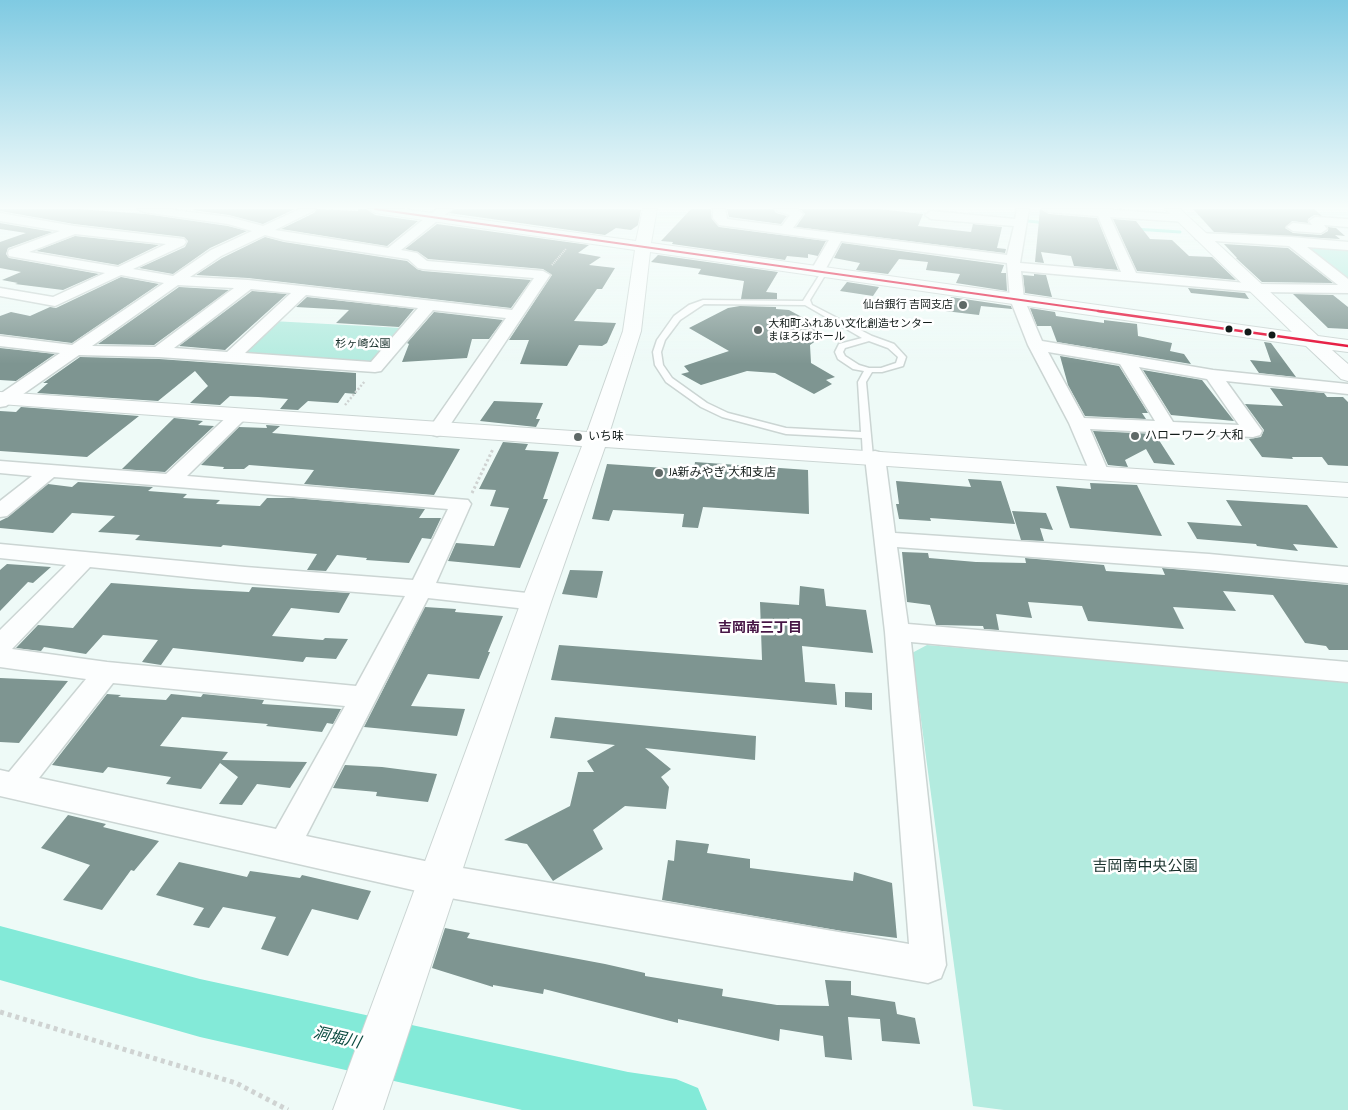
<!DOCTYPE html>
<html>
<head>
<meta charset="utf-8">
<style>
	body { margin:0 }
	canvas { display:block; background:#eefaf7 }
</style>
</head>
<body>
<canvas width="1348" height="1110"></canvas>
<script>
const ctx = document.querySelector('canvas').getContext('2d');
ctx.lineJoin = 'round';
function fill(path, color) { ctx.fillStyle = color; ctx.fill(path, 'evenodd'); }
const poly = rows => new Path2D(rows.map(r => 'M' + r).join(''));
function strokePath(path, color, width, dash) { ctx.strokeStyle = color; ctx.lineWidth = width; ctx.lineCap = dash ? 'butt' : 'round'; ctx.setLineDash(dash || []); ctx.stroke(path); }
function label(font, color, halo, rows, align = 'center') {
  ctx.font = font + ' "PT Sans Narrow","Noto Sans JP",sans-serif'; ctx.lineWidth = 5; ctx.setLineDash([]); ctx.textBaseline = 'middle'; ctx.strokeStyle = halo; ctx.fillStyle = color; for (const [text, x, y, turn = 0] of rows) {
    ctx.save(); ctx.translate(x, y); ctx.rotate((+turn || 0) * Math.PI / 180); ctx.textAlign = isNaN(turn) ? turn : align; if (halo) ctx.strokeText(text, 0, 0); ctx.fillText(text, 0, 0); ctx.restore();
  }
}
const green = poly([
	[1296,242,1348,247,1348,283],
	[272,321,402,328,372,363,237,355],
	[927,645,1348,681,1348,1110,1004,1110,973,1106,912,653]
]);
const stream = poly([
	[1028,221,1046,223],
	[1135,229,1180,232]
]);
const river = poly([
	[0,926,200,979,628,1072,676,1079,698,1088,707,1110,522,1110,200,1037,0,980,0,926]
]);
const building = poly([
	[0,209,78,209,146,214,228,226,247,231,210,248,173,274,139,268,185,247,188,241,184,237,74,224,0,211],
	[196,209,295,209,263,224,229,215,192,210],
	[317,209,358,211,358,209,366,209,375,215,418,221,387,246,281,229,314,213],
	[454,209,628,209,641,210,638,225,631,230,616,228,605,235,449,213],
	[691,209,711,209,712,219,719,227,826,241,818,256,808,254,808,258,787,256,785,260,672,244,673,242,661,241],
	[727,209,773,209,776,213,787,216,781,224,729,217],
	[800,209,879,209,923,214,918,226,971,232,973,224,1002,227,997,248,1006,249,1005,253,796,227,805,214],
	[1040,209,1049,214,1097,218,1118,270,1074,266,1071,256,1041,252,1044,263,1035,262],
	[1193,209,1314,209,1322,216,1314,215,1308,219,1308,223,1292,221,1285,228,1293,233,1321,235,1328,231,1328,227,1336,228,1345,236,1335,235,1340,239,1214,232],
	[1113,219,1136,221,1150,239,1172,240,1189,256,1212,257,1236,280,1137,271],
	[0,223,53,232,8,248,6,254,9,258,99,274,63,290,15,284,18,283,2,280,21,272,0,268,0,242,26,233,0,229],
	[437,224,589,245,578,253,601,257,589,265,615,268,602,289,597,289,574,321,616,323,607,343,602,346,579,345,567,366,520,364,529,340,509,340,552,275,543,269,428,259,418,252,405,249],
	[75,236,159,245,118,265,36,251],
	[265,237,284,242,407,261,417,269,423,271,531,280,511,308,248,278,196,275,222,258],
	[842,243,1004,265,1001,273,1006,273,1007,291,956,283,960,274,926,270,928,262,899,259,888,274,856,270,860,263,834,258],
	[1224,244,1288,248,1333,283,1262,282,1236,258,1237,258],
	[658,255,778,272,766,292,777,293,777,299,741,299,744,281,698,274,701,269,651,262],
	[1034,274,1046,275,1052,297,1025,293,1023,275,1034,276],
	[121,277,159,284,72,343,0,334,0,316,11,312,30,316,50,307,56,308],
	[847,282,879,287,873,296,840,291],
	[179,287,229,290,154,345,98,344],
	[1188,288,1245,293,1249,299,1191,293],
	[252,291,287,294,225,350,179,346],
	[1293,294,1333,295,1348,307,1348,329,1328,328],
	[307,297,414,309,399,327,336,323,349,310,296,307],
	[951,297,1011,306,1012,309,981,306,979,315,945,311],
	[740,306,776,307,776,309,789,310,820,327,820,338,810,345,811,363,835,377,826,380,832,384,814,394,775,373,747,371,701,385,681,374,689,372,684,366,729,351,689,328,728,308],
	[1030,308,1055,312,1056,316,1104,323,1104,320,1137,324,1138,336,1172,343,1170,351,1184,354,1191,364,1057,342,1051,326,1037,326],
	[434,312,503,320,489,339,472,339,467,358,402,362,409,344,407,343],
	[1264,342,1271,343,1296,377,1259,373,1250,360,1271,362],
	[0,348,55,354,16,381,0,380],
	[1060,356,1119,366,1148,413,1142,413,1146,419,1085,416,1068,385],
	[80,357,159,359,356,373,356,394,345,393,338,403,308,401,298,410,280,409,288,399,258,397,230,396,220,405,190,403,208,386,195,371,158,401,37,393,48,383,43,383],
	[1143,370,1202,380,1234,421,1171,415],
	[1270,388,1324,393,1327,397,1343,397,1348,402,1348,466,1328,465,1322,457,1292,457,1293,459,1262,457,1249,439,1261,437,1264,430,1245,404,1283,406],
	[494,401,543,403,536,419,540,419,536,427,480,421],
	[21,407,139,416,87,457,0,451,0,411,16,412],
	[174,418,203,421,198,425,214,426,165,472,122,469],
	[266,425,280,426,272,433,460,449,434,495,304,484,314,470,249,465,244,469,223,469,224,467,201,465,239,427,267,428],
	[1093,431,1155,434,1175,465,1154,463,1146,449,1125,460,1128,467,1108,465],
	[503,442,528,444,525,450,559,452,543,499,548,499,520,568,448,561,456,543,494,546,509,508,490,506,496,490,479,489],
	[695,462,808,470,809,514,703,507,698,528,682,527,684,514,613,510,609,521,592,519,607,464,694,470],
	[968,479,1001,481,1015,524,930,518,931,521,899,519,896,504,899,504,896,481,971,487],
	[78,482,153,487,148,491,187,494,183,498,220,500,216,504,260,506,267,498,293,498,425,509,419,518,441,518,431,539,422,538,409,563,366,560,367,558,337,555,326,571,307,570,317,554,223,545,221,547,135,540,140,535,98,532,115,516,72,513,53,533,0,528,0,521,8,517,48,484,72,487],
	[1090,483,1137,485,1162,536,1070,528,1056,486,1091,489],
	[1226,500,1307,505,1338,548,1293,544,1298,551,1257,546,1256,544,1197,539,1187,522,1242,526],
	[1012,511,1046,513,1053,530,1040,528,1044,541,1021,540],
	[902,552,928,553,929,558,976,562,1026,563,1025,558,1104,565,1106,571,1165,575,1162,568,1348,585,1348,650,1329,650,1326,646,1305,643,1273,595,1223,591,1236,611,1173,607,1184,629,1088,621,1082,606,1028,602,1032,618,996,614,999,630,984,629,983,626,936,625,930,605,907,602],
	[7,564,51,567,33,583,28,582,0,611,0,570],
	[570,570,603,571,597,598,562,594],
	[111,583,192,589,249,592,252,587,350,593,339,613,291,608,272,636,323,640,325,638,348,639,336,659,306,657,303,662,173,648,161,665,142,662,158,640,103,635,86,654,44,647,41,651,16,648,38,625,73,628],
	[800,586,824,589,826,606,866,610,873,653,802,646,805,682,835,684,837,705,551,680,559,645,762,660,760,602,799,605],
	[425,607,456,609,455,612,503,616,488,652,490,652,479,679,428,674,411,706,465,709,457,736,364,727],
	[0,678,68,681,19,743,0,742],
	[845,692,872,693,872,710,845,707],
	[107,694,121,695,118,697,166,700,171,694,201,697,203,694,264,700,262,704,341,709,333,724,327,723,322,732,266,726,268,724,182,717,160,746,228,752,222,760,307,762,290,788,257,784,242,805,219,804,238,777,220,763,201,789,166,784,171,777,108,767,103,773,52,765],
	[555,717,756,736,755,760,645,748,671,769,661,777,669,787,666,809,625,806,593,830,603,849,553,881,527,844,504,840,570,806,578,772,594,772,587,761,615,745,550,738],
	[345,765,382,767,437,774,428,802,376,796,377,792,333,788],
	[68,815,106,824,103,827,159,841,134,871,131,870,102,910,63,900,90,865,41,848],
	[676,840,709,844,707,853,750,859,750,868,853,881,854,872,892,883,897,938,842,931,662,900,668,860,674,861],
	[179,862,247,877,250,871,300,878,302,875,371,891,358,920,312,909,288,956,261,949,276,917,223,907,209,928,193,925,204,908,156,895],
	[445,928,470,933,467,938,605,964,645,973,645,976,723,989,722,996,777,1005,829,1006,825,980,851,981,851,995,895,1002,897,1014,915,1018,920,1044,882,1041,880,1019,848,1017,852,1060,825,1057,823,1036,780,1029,779,1041,678,1019,678,1023,544,989,543,994,493,985,493,987,432,968]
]);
const pathFar3 = poly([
	[552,265,566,249]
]);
const pathFar2 = poly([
	[345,405,365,381]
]);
const pathFar1 = poly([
	[472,493,493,449]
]);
const path = poly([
	[0,1012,236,1083,288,1110]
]);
const lane = poly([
	[822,271,827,272,810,300,812,305,872,336,894,344,906,357,903,366,882,372,872,372,866,382,873,457,871,459,865,459,863,457,862,438,786,434,722,417,701,407,666,382,655,365,653,352,657,340,674,316,689,305,703,300,803,301,822,271],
	[704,304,805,305,862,338,839,344,835,352,838,359,853,369,864,371,858,382,861,432,786,428,728,413,707,403,672,378,663,365,661,352,665,340,680,320,704,304],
	[869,341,888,348,898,357,896,363,881,368,869,368,859,365,845,356,843,352,845,348,869,341]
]);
const street = poly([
	[138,209,166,209,229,217,263,226,300,209,315,209,313,211,275,230,388,248,430,214,438,209,452,209,401,250,417,253,427,261,543,271,550,275,444,434,437,436,430,434,428,430,506,318,433,310,381,371,375,372,159,357,79,355,6,406,0,407,0,394,60,353,0,346,0,336,72,345,164,283,121,275,55,306,0,296,0,288,53,297,105,273,9,256,8,253,9,250,60,231,0,221,0,213,74,226,184,239,186,242,184,245,133,269,173,276,211,250,252,231,228,224,144,212,138,209],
	[75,234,166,244,118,267,29,252,75,234],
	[265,235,284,240,408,259,418,268,423,269,534,278,512,310,248,280,190,277,221,256,265,235],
	[178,285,234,288,155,347,92,346,178,285],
	[251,289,291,293,227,352,174,348,251,289],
	[306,295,418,308,371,362,245,353,306,295],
	[713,209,725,209,727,219,782,226,790,215,777,211,775,209,797,209,803,214,793,228,1007,255,1014,226,931,219,925,215,931,211,1015,219,1017,209,1029,209,1020,263,1121,272,1098,216,1049,212,1043,209,1103,209,1183,215,1189,219,1187,222,1110,217,1136,273,1257,284,1338,285,1289,246,1200,240,1196,239,1194,236,1196,233,1291,237,1348,242,1348,250,1307,247,1348,279,1348,293,1257,292,1021,271,1024,299,1042,341,1213,370,1348,384,1348,394,1226,381,1262,431,1260,435,1253,437,1090,429,1109,473,1106,477,1099,479,1092,477,1069,423,1028,345,1010,299,1007,263,841,241,824,272,817,276,810,272,829,240,719,225,713,218,713,209],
	[1048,352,1120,364,1155,421,1084,418,1048,352],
	[1139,367,1207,379,1239,425,1173,422,1139,367],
	[1315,217,1348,219,1348,227,1324,225,1327,229,1321,233,1293,231,1287,227,1293,223,1312,225,1309,221,1315,217],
	[238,411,244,412,247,416,244,420,187,476,468,500,471,504,436,583,536,594,544,596,548,602,544,608,536,610,428,598,306,836,439,864,909,944,885,632,865,457,868,453,875,451,882,453,885,457,895,533,1209,554,1348,567,1348,583,1209,570,897,547,908,624,1348,662,1348,682,911,642,946,965,941,978,928,983,439,896,0,796,0,770,9,772,86,679,0,667,0,630,66,565,0,558,0,544,245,567,413,580,448,509,54,477,7,516,0,517,0,501,32,476,0,473,0,461,166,474,232,412,238,411],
	[90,567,245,583,405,596,356,686,107,662,12,649,90,567],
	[113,683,345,706,276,829,39,778,113,683]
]);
const secondary = poly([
	[368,209,403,209,636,241,643,209,657,209,651,243,1292,332,1165,209,1180,209,1318,336,1348,340,1348,352,1332,350,1348,364,1348,381,1341,379,1306,346,650,252,641,331,609,434,1348,483,1348,497,605,447,551,602,383,1110,333,1110,521,602,582,446,0,404,0,392,587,432,623,331,635,250,375,213,368,209]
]);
const bus1Far1 = poly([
	[375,209,1106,312]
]);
const bus1 = poly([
	[1098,311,1348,346]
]);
const markers = [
	[963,305,5,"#5f6967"],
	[1229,329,4.5,"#121b19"],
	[758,330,5,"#5f6967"],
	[1248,332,4.5,"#121b19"],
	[1272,335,4.5,"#121b19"],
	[1135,436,5,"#5f6967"],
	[578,437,5,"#5f6967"],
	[659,473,5,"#5f6967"]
];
const farPoinames = [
	["仙台銀行 吉岡支店",953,305],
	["大和町ふれあい文化創造センター",768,324,"left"],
	["まほろばホール",768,337,"left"]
];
const farParknames = [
	["杉ヶ崎公園",363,344]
];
const poiNames = [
	["ハローワーク 大和",1145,436],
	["いち味",588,437],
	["JA新みやぎ 大和支店",669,473]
];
const neighbourhoodNames = [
	["吉岡南三丁目",760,628]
];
const nearParknames = [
	["吉岡南中央公園",1145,867]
];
const nearWaternames = [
	["洞堀川",337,1038,13]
];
fill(green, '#b3ebdf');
strokePath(stream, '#83ead8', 3);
fill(river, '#83ead8');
fill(building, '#7e9591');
strokePath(lane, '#cbd5d3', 3);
strokePath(street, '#cbd5d3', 3);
strokePath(secondary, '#cbd5d3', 2);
strokePath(pathFar3, '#cfd3d2', 2, [1, 1]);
strokePath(pathFar2, '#cfd3d2', 2.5, [2, 2]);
strokePath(pathFar1, '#cfd3d2', 3, [2.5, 2.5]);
strokePath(path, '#cfd3d2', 5, [4, 4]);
fill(lane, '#fcfefe');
fill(street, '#fcfefe');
fill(secondary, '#fcfefe');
strokePath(bus1Far1, '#e4002b', 2);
strokePath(bus1, '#e4002b', 2.5);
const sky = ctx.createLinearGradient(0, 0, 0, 364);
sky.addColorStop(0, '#7fcae2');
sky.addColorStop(0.57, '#f7fdfb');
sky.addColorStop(1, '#f7fdfb00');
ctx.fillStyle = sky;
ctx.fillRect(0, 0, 1348, 364);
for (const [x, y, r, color] of markers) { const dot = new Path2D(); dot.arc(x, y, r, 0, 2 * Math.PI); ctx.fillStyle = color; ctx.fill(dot); strokePath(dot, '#fff', 2); }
label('11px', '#121b19', '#fff', farPoinames, 'right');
label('11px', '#172f2a', '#fff', farParknames);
label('12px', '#121b19', '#fff', poiNames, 'left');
label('bold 14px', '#471646', '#fff', neighbourhoodNames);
label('15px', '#172f2a', '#fff', nearParknames);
label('italic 16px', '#0b4b40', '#fff', nearWaternames);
</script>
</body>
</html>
